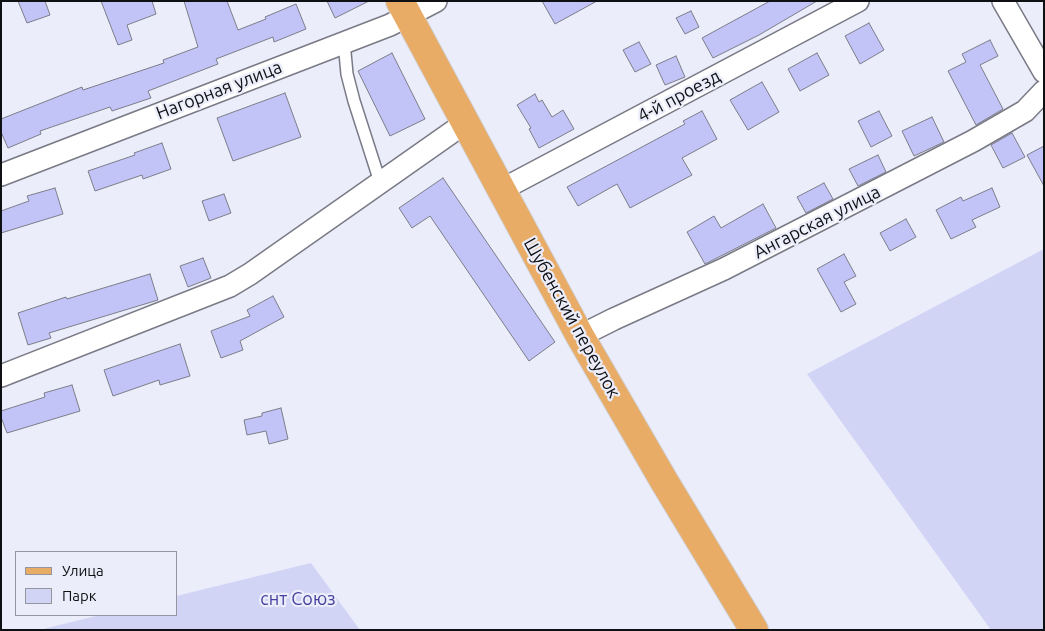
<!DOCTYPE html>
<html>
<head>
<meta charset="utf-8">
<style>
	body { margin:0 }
	#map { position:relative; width:1045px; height:631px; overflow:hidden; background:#ecedfa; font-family:Ubuntu,sans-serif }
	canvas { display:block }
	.frame { position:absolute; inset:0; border:2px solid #0f1014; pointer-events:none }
	.legend { position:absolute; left:15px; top:551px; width:162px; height:65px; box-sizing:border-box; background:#ecedfa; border:1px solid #94959e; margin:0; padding:6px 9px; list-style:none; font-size:15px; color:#0f1014 }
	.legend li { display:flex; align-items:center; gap:10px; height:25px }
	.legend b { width:25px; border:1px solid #94959e }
</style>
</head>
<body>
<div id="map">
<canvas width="1045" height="631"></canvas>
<div class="frame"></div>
<ul class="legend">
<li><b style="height:6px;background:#e9ac67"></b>Улица</li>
<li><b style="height:14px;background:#d2d4f6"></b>Парк</li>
</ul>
</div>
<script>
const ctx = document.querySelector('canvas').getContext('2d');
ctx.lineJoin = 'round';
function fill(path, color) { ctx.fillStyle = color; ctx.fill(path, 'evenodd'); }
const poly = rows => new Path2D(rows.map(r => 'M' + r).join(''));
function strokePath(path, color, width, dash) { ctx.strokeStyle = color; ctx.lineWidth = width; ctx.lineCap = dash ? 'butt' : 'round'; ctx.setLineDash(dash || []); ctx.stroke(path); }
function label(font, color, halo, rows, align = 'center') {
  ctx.font = font + ' Ubuntu,sans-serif'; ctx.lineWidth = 4.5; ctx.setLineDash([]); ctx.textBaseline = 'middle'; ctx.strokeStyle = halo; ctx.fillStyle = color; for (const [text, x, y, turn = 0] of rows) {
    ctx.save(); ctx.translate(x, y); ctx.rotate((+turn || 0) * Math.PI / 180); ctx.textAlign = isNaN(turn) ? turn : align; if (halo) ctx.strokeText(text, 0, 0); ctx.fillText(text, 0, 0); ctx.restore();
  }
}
const green = poly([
	[1044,249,1044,630,991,630,807,374],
	[311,563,360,630,39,630,100,615,176,615,176,596]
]);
const building = poly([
	[18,1,45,1,50,15,27,23,18,1],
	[101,1,152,1,156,14,127,25,132,40,118,45,101,1],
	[184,1,227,1,238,30,266,19,265,17,296,4,306,29,274,42,273,37,216,59,218,64,148,91,151,98,112,111,110,107,40,131,41,134,8,148,1,132,1,119,82,87,83,90,164,63,163,60,198,47,184,1],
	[327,1,369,1,335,18,327,1],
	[542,1,597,1,555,24,542,1],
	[770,1,817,1,759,35,713,58,702,38,770,1],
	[691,11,699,27,685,34,676,18,691,11],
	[869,23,884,50,860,64,845,36,869,23],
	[990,40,998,56,980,65,1003,109,976,125,948,71,966,62,962,54,990,40],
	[639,42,651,64,635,72,623,50,639,42],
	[392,53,425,119,390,136,358,71,392,53],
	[817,53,829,75,800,91,788,69,817,53],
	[676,56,685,77,665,85,656,65,676,56],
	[762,82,779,112,748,130,730,100,762,82],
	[285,93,301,137,233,161,217,118,285,93],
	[535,94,539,102,542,100,552,117,563,110,574,129,539,148,529,129,531,128,517,105,535,94],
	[702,111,717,139,682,158,692,175,630,208,617,184,578,206,567,187,685,124,683,121,702,111],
	[879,111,892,136,871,147,858,121,879,111],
	[932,117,944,142,914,156,902,131,932,117],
	[1012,133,1025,157,1003,168,991,145,1012,133],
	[162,143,171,169,143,179,142,175,95,191,88,171,135,155,134,153,162,143],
	[1044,146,1044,186,1027,155,1044,146],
	[878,155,886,172,858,186,849,169,878,155],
	[443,178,555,342,529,361,430,216,412,228,399,208,443,178],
	[824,183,833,199,806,213,797,197,824,183],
	[55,188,63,214,1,233,1,211,29,201,27,196,55,188],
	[992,188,1000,207,972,220,976,227,951,239,936,210,961,197,963,201,992,188],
	[224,194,231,213,209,221,202,201,224,194],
	[763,204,776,228,705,264,687,232,714,216,721,228,763,204],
	[906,219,916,237,890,251,880,233,906,219],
	[844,254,856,276,844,282,856,304,841,312,817,269,844,254],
	[203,258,211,278,188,287,180,266,203,258],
	[150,274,158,300,49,333,51,338,28,345,18,313,66,297,67,299,150,274],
	[273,296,284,317,240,341,243,350,221,358,211,331,250,316,247,310,273,296],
	[180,344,190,376,160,385,159,380,113,396,104,370,180,344],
	[72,385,80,411,7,433,1,417,1,411,45,397,44,393,72,385],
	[281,408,288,439,269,444,266,431,247,435,244,420,262,416,262,413,281,408]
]);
const service = poly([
	[344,42,347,74,354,101,380,182]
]);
const minor = poly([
	[1003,1,1044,72],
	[1,175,390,25,436,1],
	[501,190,858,1],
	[580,336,614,319,724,269,973,141,1025,111,1044,91],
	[1,376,230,286,250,274,465,123]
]);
const primary = poly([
	[400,1,580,336,664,481,754,630]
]);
const streetNames = [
	["Нагорная улица",219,90,-21],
	["4-й проезд",679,96,-28],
	["Ангарская улица",817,222,-27],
	["Шубенский переулок",572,318,61]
];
const parkNames = [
	["снт Союз",298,599]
];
fill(green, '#d2d4f6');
fill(building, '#c2c4f8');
strokePath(building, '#7c7d88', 1);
strokePath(service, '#797a85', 14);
strokePath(minor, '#797a85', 24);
strokePath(primary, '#cfcfd0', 30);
strokePath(service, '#fff', 11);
strokePath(minor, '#fff', 21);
strokePath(primary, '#e9ac67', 28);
label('18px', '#0f1014', '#ecedfa', streetNames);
label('18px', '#483f9e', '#ecedfa', parkNames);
</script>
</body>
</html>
